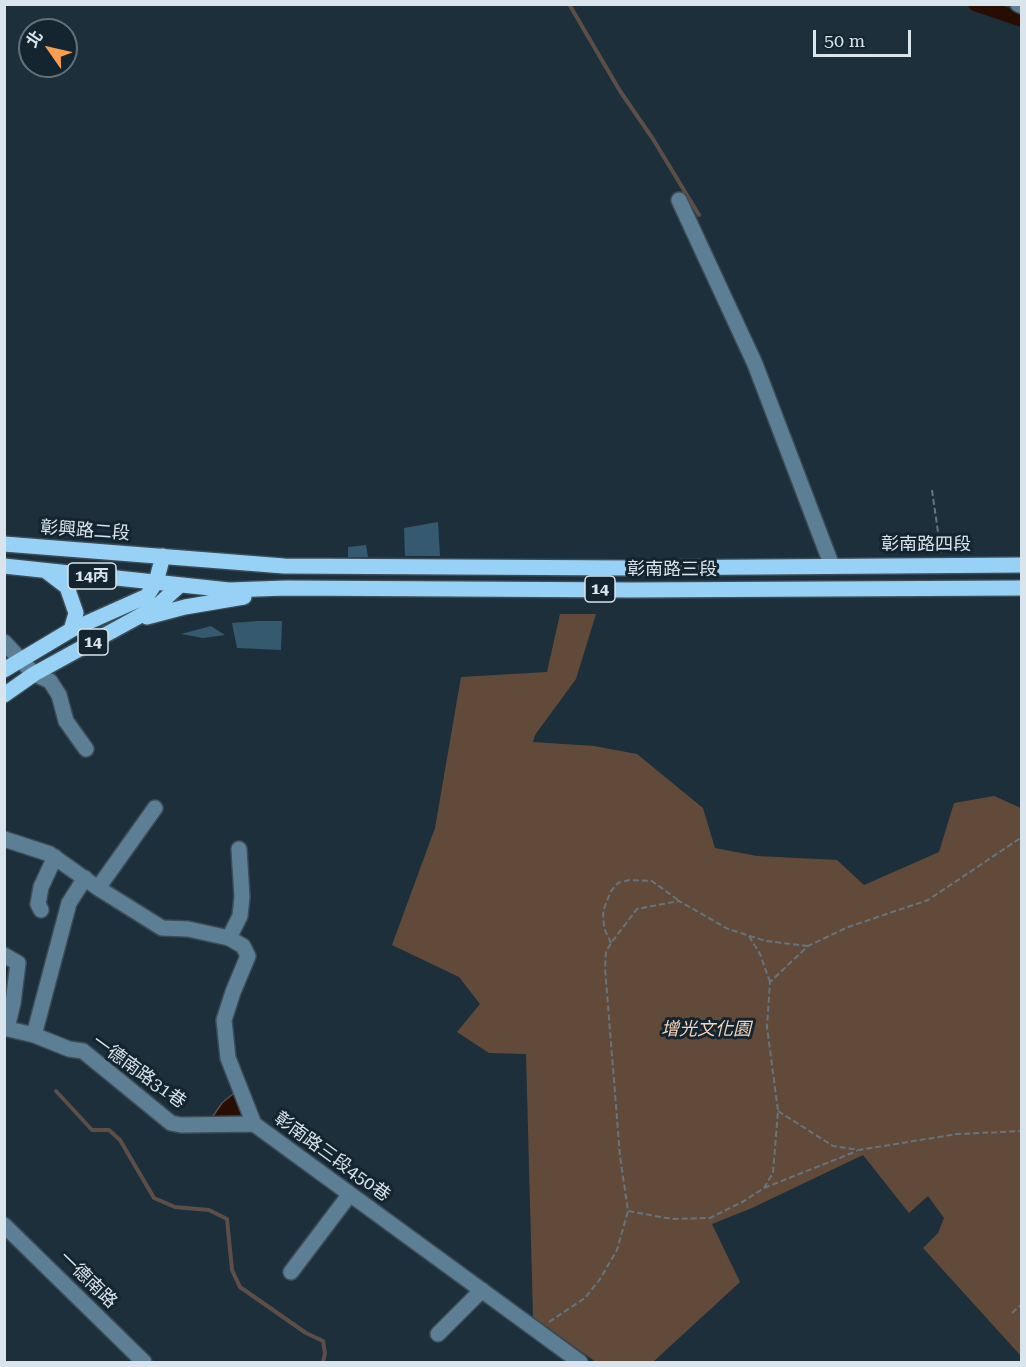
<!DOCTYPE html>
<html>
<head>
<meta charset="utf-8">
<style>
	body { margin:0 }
	#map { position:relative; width:1026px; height:1367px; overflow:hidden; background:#1d2f3b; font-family:"Roboto Serif","Noto Sans TC",serif }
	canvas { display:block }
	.frame { position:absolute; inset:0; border:6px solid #d9e4ec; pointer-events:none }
	.north { position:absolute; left:18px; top:18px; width:60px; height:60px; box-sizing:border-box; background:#142530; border:2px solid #63717b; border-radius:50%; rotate:304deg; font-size:16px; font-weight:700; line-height:24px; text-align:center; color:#d9e4ec }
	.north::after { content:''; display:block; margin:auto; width:21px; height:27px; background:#fc9e52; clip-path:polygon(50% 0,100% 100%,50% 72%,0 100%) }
	.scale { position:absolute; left:813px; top:30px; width:98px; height:27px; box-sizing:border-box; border:3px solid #d9e4ec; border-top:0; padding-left:8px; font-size:18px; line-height:21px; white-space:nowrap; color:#d9e4ec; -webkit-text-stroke:4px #142530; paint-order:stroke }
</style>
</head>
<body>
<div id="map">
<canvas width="1026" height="1367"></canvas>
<div class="frame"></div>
<div class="north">北</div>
<div class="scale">50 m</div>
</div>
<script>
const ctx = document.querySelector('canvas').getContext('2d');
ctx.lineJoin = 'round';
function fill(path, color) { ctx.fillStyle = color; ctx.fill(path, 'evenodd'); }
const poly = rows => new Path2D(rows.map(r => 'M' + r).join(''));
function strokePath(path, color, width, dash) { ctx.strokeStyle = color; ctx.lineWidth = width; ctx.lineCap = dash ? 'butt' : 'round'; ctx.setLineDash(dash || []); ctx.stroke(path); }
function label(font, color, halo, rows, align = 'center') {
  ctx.font = font + ' "Roboto Serif","Noto Sans TC",serif'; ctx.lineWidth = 6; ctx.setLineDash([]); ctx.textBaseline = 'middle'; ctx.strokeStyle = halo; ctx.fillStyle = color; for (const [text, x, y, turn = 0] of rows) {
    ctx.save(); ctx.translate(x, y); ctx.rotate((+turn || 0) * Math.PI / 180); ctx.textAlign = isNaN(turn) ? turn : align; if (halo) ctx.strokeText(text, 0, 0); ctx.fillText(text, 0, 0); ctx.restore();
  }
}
const green = poly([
	[560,614,596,614,576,679,535,735,533,742,594,746,637,754,703,808,715,848,757,856,837,860,864,885,939,852,954,803,994,796,1021,808,1021,1356,923,1248,938,1233,944,1218,928,1196,909,1213,863,1155,752,1208,712,1224,740,1282,653,1362,596,1362,533,1317,526,1054,489,1053,457,1032,480,1004,459,977,392,945,435,828,461,677,547,672]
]);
const water = poly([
	[233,1094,236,1095,243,1110,242,1118,211,1119,222,1103,233,1094]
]);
const stream = poly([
	[569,4,620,91,653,139,699,215],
	[56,1091,92,1130,109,1130,120,1140,154,1198,175,1207,209,1210,227,1219,232,1270,240,1287,306,1333,323,1341,325,1353,323,1362]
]);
const canal = poly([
	[975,4,1022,20]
]);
const building = poly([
	[438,522,440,556,405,556,404,528],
	[366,545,368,557,348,557,348,547],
	[258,621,282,621,281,650,237,648,232,623],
	[211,626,225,635,203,638,181,634]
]);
const path = poly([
	[932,490,941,553],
	[749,936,760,954,770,982],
	[611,943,604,928,603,911,611,891,618,883,629,880,652,881,678,900],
	[808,946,766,941,728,929,679,901,637,909,611,943,606,952,605,968,620,1156,628,1211,672,1219,710,1218,744,1201,764,1188,773,1173,778,1111,767,1027,770,982,808,946,848,927,928,900,1022,837],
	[778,1111,833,1146,859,1150,957,1134,1022,1131],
	[764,1188,857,1151],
	[1012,1313,1022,1304],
	[549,1322,585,1298,600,1279,617,1250,628,1211]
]);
const minor = poly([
	[1018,4,1022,6],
	[679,200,755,364,832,566],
	[4,642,34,674,50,681,59,695,66,721,86,749],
	[4,839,50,854,98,888,162,928,188,929,229,938,243,946,248,956,233,992,224,1020,228,1058,254,1124,580,1362],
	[98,888,155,808],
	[41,910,38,904,41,887,55,857],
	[229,938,240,916,242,897,239,849],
	[4,955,18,963,13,1003,7,1028],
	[4,1028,34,1035,69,1049,83,1051,171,1123,181,1125,254,1124],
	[34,1035,69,903,85,878],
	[4,1225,144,1362],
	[291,1272,350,1194],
	[438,1334,482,1290]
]);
const major = poly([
	[4,544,284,566,629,568,1022,565],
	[4,566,229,590,286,588,631,590,1022,588],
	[46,571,67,587,76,613,71,630],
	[147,617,185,607,244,597],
	[4,670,71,630,147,596,156,582,163,556],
	[4,695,34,674,156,607,179,586]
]);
const shields = [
	[92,576,48],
	[600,589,30],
	[93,642,30]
];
const shieldNames = [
	["14丙",92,576],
	["14",600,589],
	["14",93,642]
];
const streetNames = [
	["彰興路二段",85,531,4],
	["彰南路四段",926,545],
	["彰南路三段",672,570],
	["一德南路31巷",139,1072,36],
	["彰南路三段450巷",332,1157,36],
	["一德南路",88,1280,44]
];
const parkNames = [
	["增光文化園",706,1030]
];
fill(green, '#614a3a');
fill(water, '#280e00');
strokePath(water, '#5d4e47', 1.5);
strokePath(stream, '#5d4e47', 4);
strokePath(canal, '#280e00', 14);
fill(building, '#35596f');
strokePath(minor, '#3b4c57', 18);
strokePath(major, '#3b4c57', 18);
strokePath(path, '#65747e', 2, [6, 3]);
strokePath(minor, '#5d7f96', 15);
strokePath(major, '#98d1f6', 15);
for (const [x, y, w] of shields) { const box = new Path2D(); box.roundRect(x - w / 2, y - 13, w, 26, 4.5); ctx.fillStyle = '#142530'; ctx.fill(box); strokePath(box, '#d9e4ec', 1.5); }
label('bold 16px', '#d9e4ec', null, shieldNames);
label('18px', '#d9e4ec', '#142530', streetNames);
label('italic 18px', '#f7d4bb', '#142530', parkNames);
</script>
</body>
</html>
